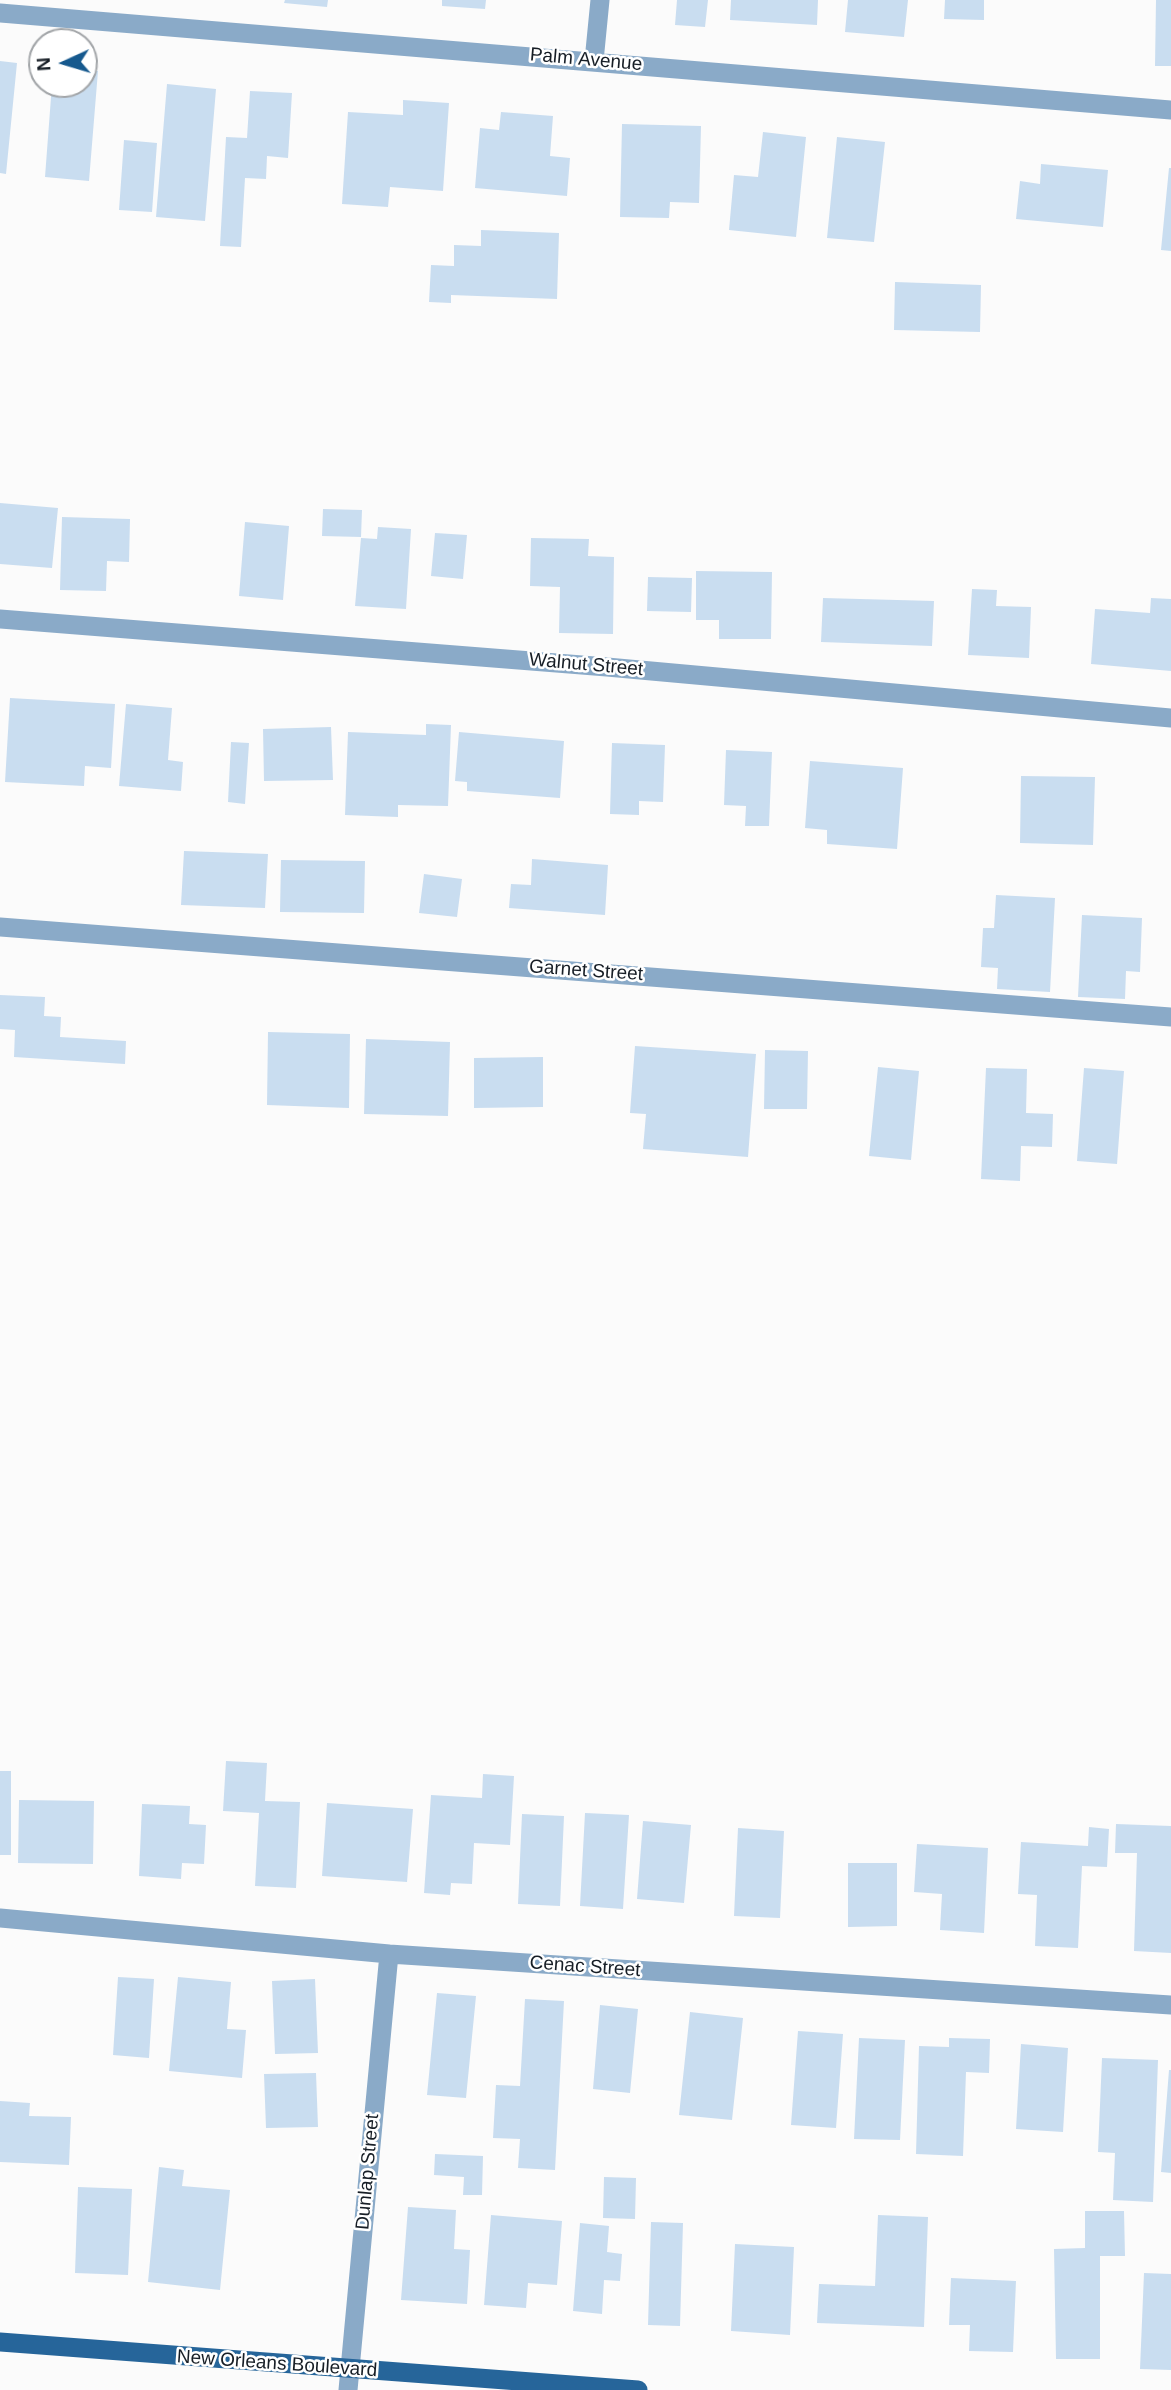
<!DOCTYPE html>
<html>
<head>
<meta charset="utf-8">
<style>
	body { margin:0 }
	#map { position:relative; width:1171px; height:2390px; overflow:hidden; background:#fbfbfb; font-family:Arial,sans-serif }
	canvas { display:block }
	.north { position:absolute; left:28px; top:28px; width:70px; height:70px; box-sizing:border-box; background:#fff; border:2px solid #a2a5a8; border-radius:50%; rotate:266deg; font-size:19px; font-weight:700; line-height:28px; text-align:center; color:#171e26 }
	.north::after { content:''; display:block; margin:auto; width:24px; height:32px; background:#16598e; clip-path:polygon(50% 0,100% 100%,50% 72%,0 100%) }
</style>
</head>
<body>
<div id="map">
<canvas width="1171" height="2390"></canvas>
<div class="north">N</div>
</div>
<script>
const ctx = document.querySelector('canvas').getContext('2d');
ctx.lineJoin = 'round';
function fill(path, color) { ctx.fillStyle = color; ctx.fill(path, 'evenodd'); }
const poly = rows => new Path2D(rows.map(r => 'M' + r).join(''));
function strokePath(path, color, width, dash) { ctx.strokeStyle = color; ctx.lineWidth = width; ctx.lineCap = dash ? 'butt' : 'round'; ctx.setLineDash(dash || []); ctx.stroke(path); }
function label(font, color, halo, rows, align = 'center') {
  ctx.font = font + ' Arial,sans-serif'; ctx.lineWidth = 5; ctx.setLineDash([]); ctx.textBaseline = 'middle'; ctx.strokeStyle = halo; ctx.fillStyle = color; for (const [text, x, y, turn = 0] of rows) {
    ctx.save(); ctx.translate(x, y); ctx.rotate((+turn || 0) * Math.PI / 180); ctx.textAlign = isNaN(turn) ? turn : align; if (halo) ctx.strokeText(text, 0, 0); ctx.fillText(text, 0, 0); ctx.restore();
  }
}
const building = poly([
	[285,0,328,0,327,7,284,3],
	[442,0,486,0,485,9,442,6],
	[677,0,708,0,705,27,675,25],
	[731,0,818,0,817,25,730,20],
	[848,0,908,0,904,37,845,32],
	[945,0,984,0,984,20,944,19],
	[1156,0,1171,0,1171,66,1155,66],
	[0,61,17,63,6,174,0,173],
	[84,69,98,71,89,181,45,177,52,84,84,84],
	[167,84,216,89,205,221,156,217],
	[250,91,292,93,288,158,267,156,266,179,245,178,241,247,220,246,226,137,247,138],
	[403,100,449,103,443,191,390,187,388,207,342,204,348,112,403,115],
	[501,112,553,116,550,156,570,158,567,196,475,188,480,128,499,130],
	[622,124,701,126,699,203,670,202,669,218,620,217],
	[763,132,806,137,796,237,729,230,734,175,758,177],
	[837,137,885,142,874,242,827,238],
	[124,140,157,143,152,212,119,210],
	[1041,164,1108,170,1103,227,1016,219,1020,181,1040,184],
	[1169,168,1171,168,1171,251,1161,250],
	[481,230,559,233,557,299,451,295,451,303,429,302,431,265,454,266,454,245,481,246],
	[895,282,981,285,980,332,894,330],
	[0,503,58,508,52,568,0,564],
	[323,509,362,510,361,537,322,536],
	[62,517,130,519,129,562,107,561,106,591,60,590],
	[245,522,289,526,283,600,239,596],
	[378,527,411,529,406,609,355,606,361,538,377,539],
	[435,533,467,535,463,579,431,576],
	[531,538,589,539,588,556,614,557,613,634,559,633,560,587,530,586],
	[696,571,772,572,771,639,719,639,719,620,696,620],
	[648,577,692,578,691,612,647,611],
	[972,589,997,590,996,606,1031,607,1029,658,968,655],
	[823,598,934,601,932,646,821,642],
	[1151,598,1171,599,1171,671,1091,664,1095,609,1150,613],
	[10,698,115,704,111,768,85,766,84,786,5,782],
	[126,704,172,708,168,760,183,762,181,791,119,786],
	[426,724,451,725,448,806,398,805,398,817,345,815,348,732,426,735],
	[331,727,333,780,264,781,263,729],
	[459,732,564,741,560,798,467,791,467,782,455,781],
	[231,742,249,743,245,804,228,802],
	[612,743,665,745,663,802,639,801,639,815,610,814],
	[726,750,772,752,769,826,745,826,746,806,724,805],
	[810,761,903,768,897,849,827,844,827,830,805,828],
	[1021,776,1095,777,1093,845,1020,843],
	[184,851,268,854,265,908,181,905],
	[532,859,608,865,605,915,509,908,511,884,531,885],
	[281,860,365,861,364,913,280,912],
	[424,874,462,879,457,917,419,913],
	[996,895,1055,898,1050,992,997,989,998,968,981,967,983,928,994,928],
	[1082,915,1142,918,1140,972,1126,971,1125,999,1078,997],
	[0,995,45,997,44,1016,61,1017,60,1037,126,1041,125,1064,14,1057,15,1030,0,1029],
	[268,1032,350,1034,349,1108,267,1105],
	[366,1039,450,1042,448,1116,364,1114],
	[635,1046,756,1054,748,1157,643,1149,646,1114,630,1113],
	[765,1050,808,1051,807,1109,764,1109],
	[543,1057,543,1107,474,1108,474,1058],
	[878,1067,919,1071,911,1160,869,1156],
	[986,1068,1027,1069,1026,1113,1053,1114,1052,1147,1021,1146,1020,1181,981,1179],
	[1084,1068,1124,1071,1117,1164,1077,1161],
	[226,1761,267,1763,265,1801,300,1802,296,1888,255,1886,259,1813,223,1811],
	[0,1771,11,1771,11,1855,0,1855],
	[483,1774,514,1776,510,1845,474,1843,472,1884,451,1883,450,1895,424,1893,431,1795,482,1798],
	[19,1800,94,1801,93,1864,18,1863],
	[327,1803,413,1809,407,1882,322,1876],
	[142,1804,190,1806,189,1824,206,1825,204,1864,182,1863,181,1879,139,1876],
	[585,1813,629,1815,623,1909,580,1906],
	[522,1814,564,1816,560,1906,518,1904],
	[643,1821,691,1825,684,1903,637,1899],
	[1116,1824,1171,1826,1171,1953,1134,1951,1137,1853,1115,1853],
	[1089,1827,1109,1829,1107,1867,1082,1866,1078,1948,1035,1946,1037,1895,1018,1894,1021,1842,1088,1846],
	[738,1828,784,1831,780,1918,734,1916],
	[917,1844,988,1848,984,1933,940,1930,942,1894,914,1892],
	[848,1863,897,1863,897,1926,848,1927],
	[118,1977,154,1979,149,2058,113,2055],
	[178,1977,231,1982,227,2029,246,2030,242,2078,169,2071],
	[315,1979,318,2053,275,2054,272,1981],
	[437,1993,476,1996,466,2098,427,2095],
	[525,1999,564,2001,555,2170,518,2168,520,2139,493,2138,496,2085,520,2086],
	[600,2005,638,2009,630,2093,593,2089],
	[690,2012,743,2018,732,2120,679,2115],
	[798,2031,843,2034,836,2128,791,2125],
	[859,2038,905,2040,900,2140,854,2139],
	[949,2038,990,2039,989,2073,966,2072,963,2156,916,2154,919,2046,949,2047],
	[1021,2044,1068,2048,1063,2132,1016,2129],
	[1102,2058,1158,2060,1153,2202,1113,2200,1115,2153,1098,2152],
	[1169,2070,1171,2070,1171,2173,1161,2172],
	[316,2073,318,2127,266,2128,264,2074],
	[0,2101,30,2103,29,2116,71,2117,69,2165,0,2162],
	[435,2154,483,2156,482,2195,463,2195,464,2177,434,2175],
	[159,2167,184,2170,182,2186,230,2190,220,2290,148,2282],
	[604,2177,636,2178,635,2219,603,2218],
	[78,2187,132,2189,128,2275,75,2273],
	[408,2207,456,2210,454,2249,470,2250,467,2304,401,2300],
	[1085,2211,1124,2211,1125,2256,1100,2256,1100,2359,1056,2359,1054,2249,1085,2248],
	[491,2215,562,2221,557,2285,528,2283,526,2308,484,2305],
	[878,2215,928,2217,924,2327,817,2323,819,2284,875,2286],
	[651,2222,683,2223,680,2326,648,2325],
	[580,2223,609,2226,607,2252,622,2254,620,2281,604,2280,602,2314,573,2311],
	[735,2244,794,2247,790,2335,731,2331],
	[1144,2273,1171,2274,1171,2370,1140,2369],
	[951,2278,1016,2281,1013,2352,969,2351,970,2325,949,2325]
]);
const minor = poly([
	[0,13,1171,110],
	[594,61,600,0],
	[0,619,607,667,1171,718],
	[0,927,1171,1017],
	[0,1918,389,1954,1171,2005],
	[348,2390,389,1954]
]);
const primary = poly([
	[0,2342,638,2390]
]);
const streetNames = [
	["Palm Avenue",586,60,5],
	["Walnut Street",586,665,5],
	["Garnet Street",586,971,4],
	["Cenac Street",585,1967,4],
	["Dunlap Street",368,2172,-85],
	["New Orleans Boulevard",277,2364,4]
];
fill(building, '#c9ddf0');
strokePath(minor, '#8aaac8', 19);
strokePath(primary, '#26659a', 19);
label('19px', '#171e26', '#fff', streetNames);
</script>
</body>
</html>
